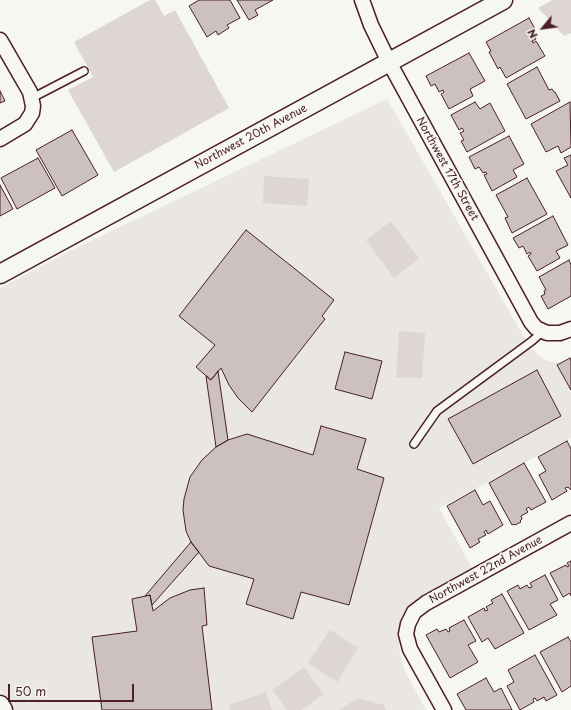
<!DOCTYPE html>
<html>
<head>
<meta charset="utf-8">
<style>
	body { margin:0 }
	#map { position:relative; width:571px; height:710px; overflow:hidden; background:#f6f6f2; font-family:"Playpen Sans",sans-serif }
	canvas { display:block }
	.north { position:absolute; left:523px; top:8px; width:40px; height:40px; -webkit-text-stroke:3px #f6f6f2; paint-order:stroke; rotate:241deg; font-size:11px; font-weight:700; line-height:16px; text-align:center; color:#4a1f2b }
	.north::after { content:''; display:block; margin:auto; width:14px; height:18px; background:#4a1f2b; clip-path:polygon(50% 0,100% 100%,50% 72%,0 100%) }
	.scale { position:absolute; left:8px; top:684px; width:126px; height:18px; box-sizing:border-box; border:2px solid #4a1f2b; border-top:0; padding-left:5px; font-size:12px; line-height:14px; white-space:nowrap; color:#4a1f2b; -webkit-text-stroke:3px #f6f6f2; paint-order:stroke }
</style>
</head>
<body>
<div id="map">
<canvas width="571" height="710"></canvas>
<div class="north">N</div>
<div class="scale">50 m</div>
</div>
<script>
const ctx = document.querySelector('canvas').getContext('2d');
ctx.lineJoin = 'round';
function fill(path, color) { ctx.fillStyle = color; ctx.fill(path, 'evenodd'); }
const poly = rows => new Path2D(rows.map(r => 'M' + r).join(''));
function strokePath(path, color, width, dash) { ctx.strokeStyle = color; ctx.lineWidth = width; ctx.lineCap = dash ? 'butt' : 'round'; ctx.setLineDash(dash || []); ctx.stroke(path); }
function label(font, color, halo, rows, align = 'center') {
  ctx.font = font + ' "Playpen Sans",sans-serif'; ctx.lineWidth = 4; ctx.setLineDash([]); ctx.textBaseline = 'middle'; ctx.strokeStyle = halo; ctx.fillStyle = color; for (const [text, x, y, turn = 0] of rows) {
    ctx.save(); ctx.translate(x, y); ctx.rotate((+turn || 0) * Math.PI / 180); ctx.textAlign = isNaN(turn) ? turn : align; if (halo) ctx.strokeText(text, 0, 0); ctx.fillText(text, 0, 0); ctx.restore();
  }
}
const built = poly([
	[387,99,528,344,539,356,548,361,557,362,571,386,571,438,439,508,476,575,401,630,399,642,400,655,405,671,426,710,12,710,0,689,0,288,74,249]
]);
const green = poly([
	[150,0,155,0,164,16,175,10,229,108,114,172,68,90,93,77,74,42],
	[552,0,571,0,571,33,564,36,538,8],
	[264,176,309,179,307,206,263,203],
	[391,221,419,259,394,278,366,240],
	[399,331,425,333,422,378,396,377],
	[330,630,358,648,337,682,308,663],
	[304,667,323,694,302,710,287,710,272,690],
	[266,692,272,710,230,710,229,705],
	[358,698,384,705,386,710,339,710]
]);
const building = poly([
	[199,0,230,0,240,18,227,25,229,28,218,35,216,31,207,37,189,6,199,0],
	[237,0,273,0,255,10,258,15,249,20,237,0],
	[529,18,535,29,532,31,536,39,532,41,533,43,536,41,545,56,506,78,500,67,498,69,489,52,491,51,486,42,529,18],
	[469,53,485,81,470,89,473,96,449,109,441,94,444,92,443,90,439,92,435,84,431,86,426,76,469,53],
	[537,67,549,90,552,89,554,92,555,92,560,101,526,119,507,84,537,67],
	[0,91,5,101,0,103,0,91],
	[475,102,480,109,490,103,505,131,467,152,461,141,464,140,460,133,464,131,462,128,459,130,451,115,475,102],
	[570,102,571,147,561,153,558,146,546,152,531,124,570,102],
	[72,130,98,175,62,196,36,150,72,130],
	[509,136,524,164,513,170,517,177,492,191,484,175,487,174,486,172,483,173,479,167,475,169,469,157,509,136],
	[571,155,571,198,556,171,568,165,564,158,571,155],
	[38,158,55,188,17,209,1,178,38,158],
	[527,178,547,214,512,233,505,218,508,217,496,195,527,178],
	[0,185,13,209,0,216,0,185],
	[553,216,568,245,556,251,560,258,537,271,528,256,531,254,530,252,527,254,523,246,519,248,513,238,553,216],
	[246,230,334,300,322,316,325,319,252,412,238,398,229,385,221,368,211,380,196,367,215,345,179,316,246,230],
	[569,260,571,265,571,296,548,309,541,296,545,294,544,291,546,290,539,277,569,260],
	[345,352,382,361,372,399,335,389,345,352],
	[570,358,571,361,571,390,557,365,570,358],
	[537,370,561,416,473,464,448,419,537,370],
	[218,371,228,440,216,447,206,376,211,380,218,371],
	[321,426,366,439,357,469,384,478,349,605,301,592,293,619,246,604,254,579,209,566,191,542,186,531,183,510,184,499,190,477,202,460,216,447,228,440,247,434,313,455,321,426],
	[567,441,571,449,571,490,568,487,565,488,567,491,552,500,539,475,546,471,538,457,567,441],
	[524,463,546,502,531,510,529,507,526,509,528,512,521,516,522,519,520,521,521,522,515,525,514,524,512,525,489,483,524,463],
	[475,490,483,505,490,501,503,525,488,534,486,530,484,532,486,535,478,539,480,542,470,548,447,506,475,490],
	[191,542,199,552,152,605,150,595,145,596,191,542],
	[571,561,571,596,570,593,563,597,550,573,566,565,567,567,569,566,567,563,571,561],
	[545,575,558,600,550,604,557,615,529,630,507,591,518,585,520,589,527,585,529,588,532,587,530,583,545,575],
	[204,588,207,625,202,626,212,710,102,710,92,637,137,631,132,599,150,595,153,611,170,598,190,590,204,588],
	[502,594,524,633,495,649,488,638,482,642,468,617,484,608,485,611,488,610,486,607,493,603,491,600,502,594],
	[464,620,476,641,468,645,478,662,450,678,426,635,437,629,439,632,446,629,448,632,450,631,449,628,464,620],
	[568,637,571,642,571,686,562,692,540,652,568,637],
	[535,655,557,695,546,701,544,697,537,701,535,698,533,699,534,702,520,710,507,686,514,682,508,670,535,655],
	[486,678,494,692,501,688,512,710,466,710,457,694,486,678]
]);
const service = poly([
	[32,98,84,71],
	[414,444,437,411,532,341,542,332]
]);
const minor = poly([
	[362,0,371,25,389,62,531,322,536,328,547,333,560,333,571,329],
	[0,40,30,92,33,106,32,113,25,124,0,139],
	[444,710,410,649,406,634,408,624,414,612,426,603,571,523]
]);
const tertiary = poly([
	[0,274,503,0],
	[0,705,3,710]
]);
const streetNames = [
	["Northwest 20th Avenue",251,137,-28],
	["Northwest 17th Street",447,169,61],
	["Northwest 22nd Avenue",486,570,-29]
];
fill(built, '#e9e6e3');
fill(green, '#ddd6d5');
fill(building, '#ccc1c0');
strokePath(building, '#4a1f2b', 1);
strokePath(service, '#4a1f2b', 10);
strokePath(minor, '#4a1f2b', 17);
strokePath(tertiary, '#4a1f2b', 21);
strokePath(service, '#f6f6f2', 7);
strokePath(minor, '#f6f6f2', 14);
strokePath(tertiary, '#f6f6f2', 18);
label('11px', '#4a1f2b', '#f6f6f2', streetNames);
</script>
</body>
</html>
